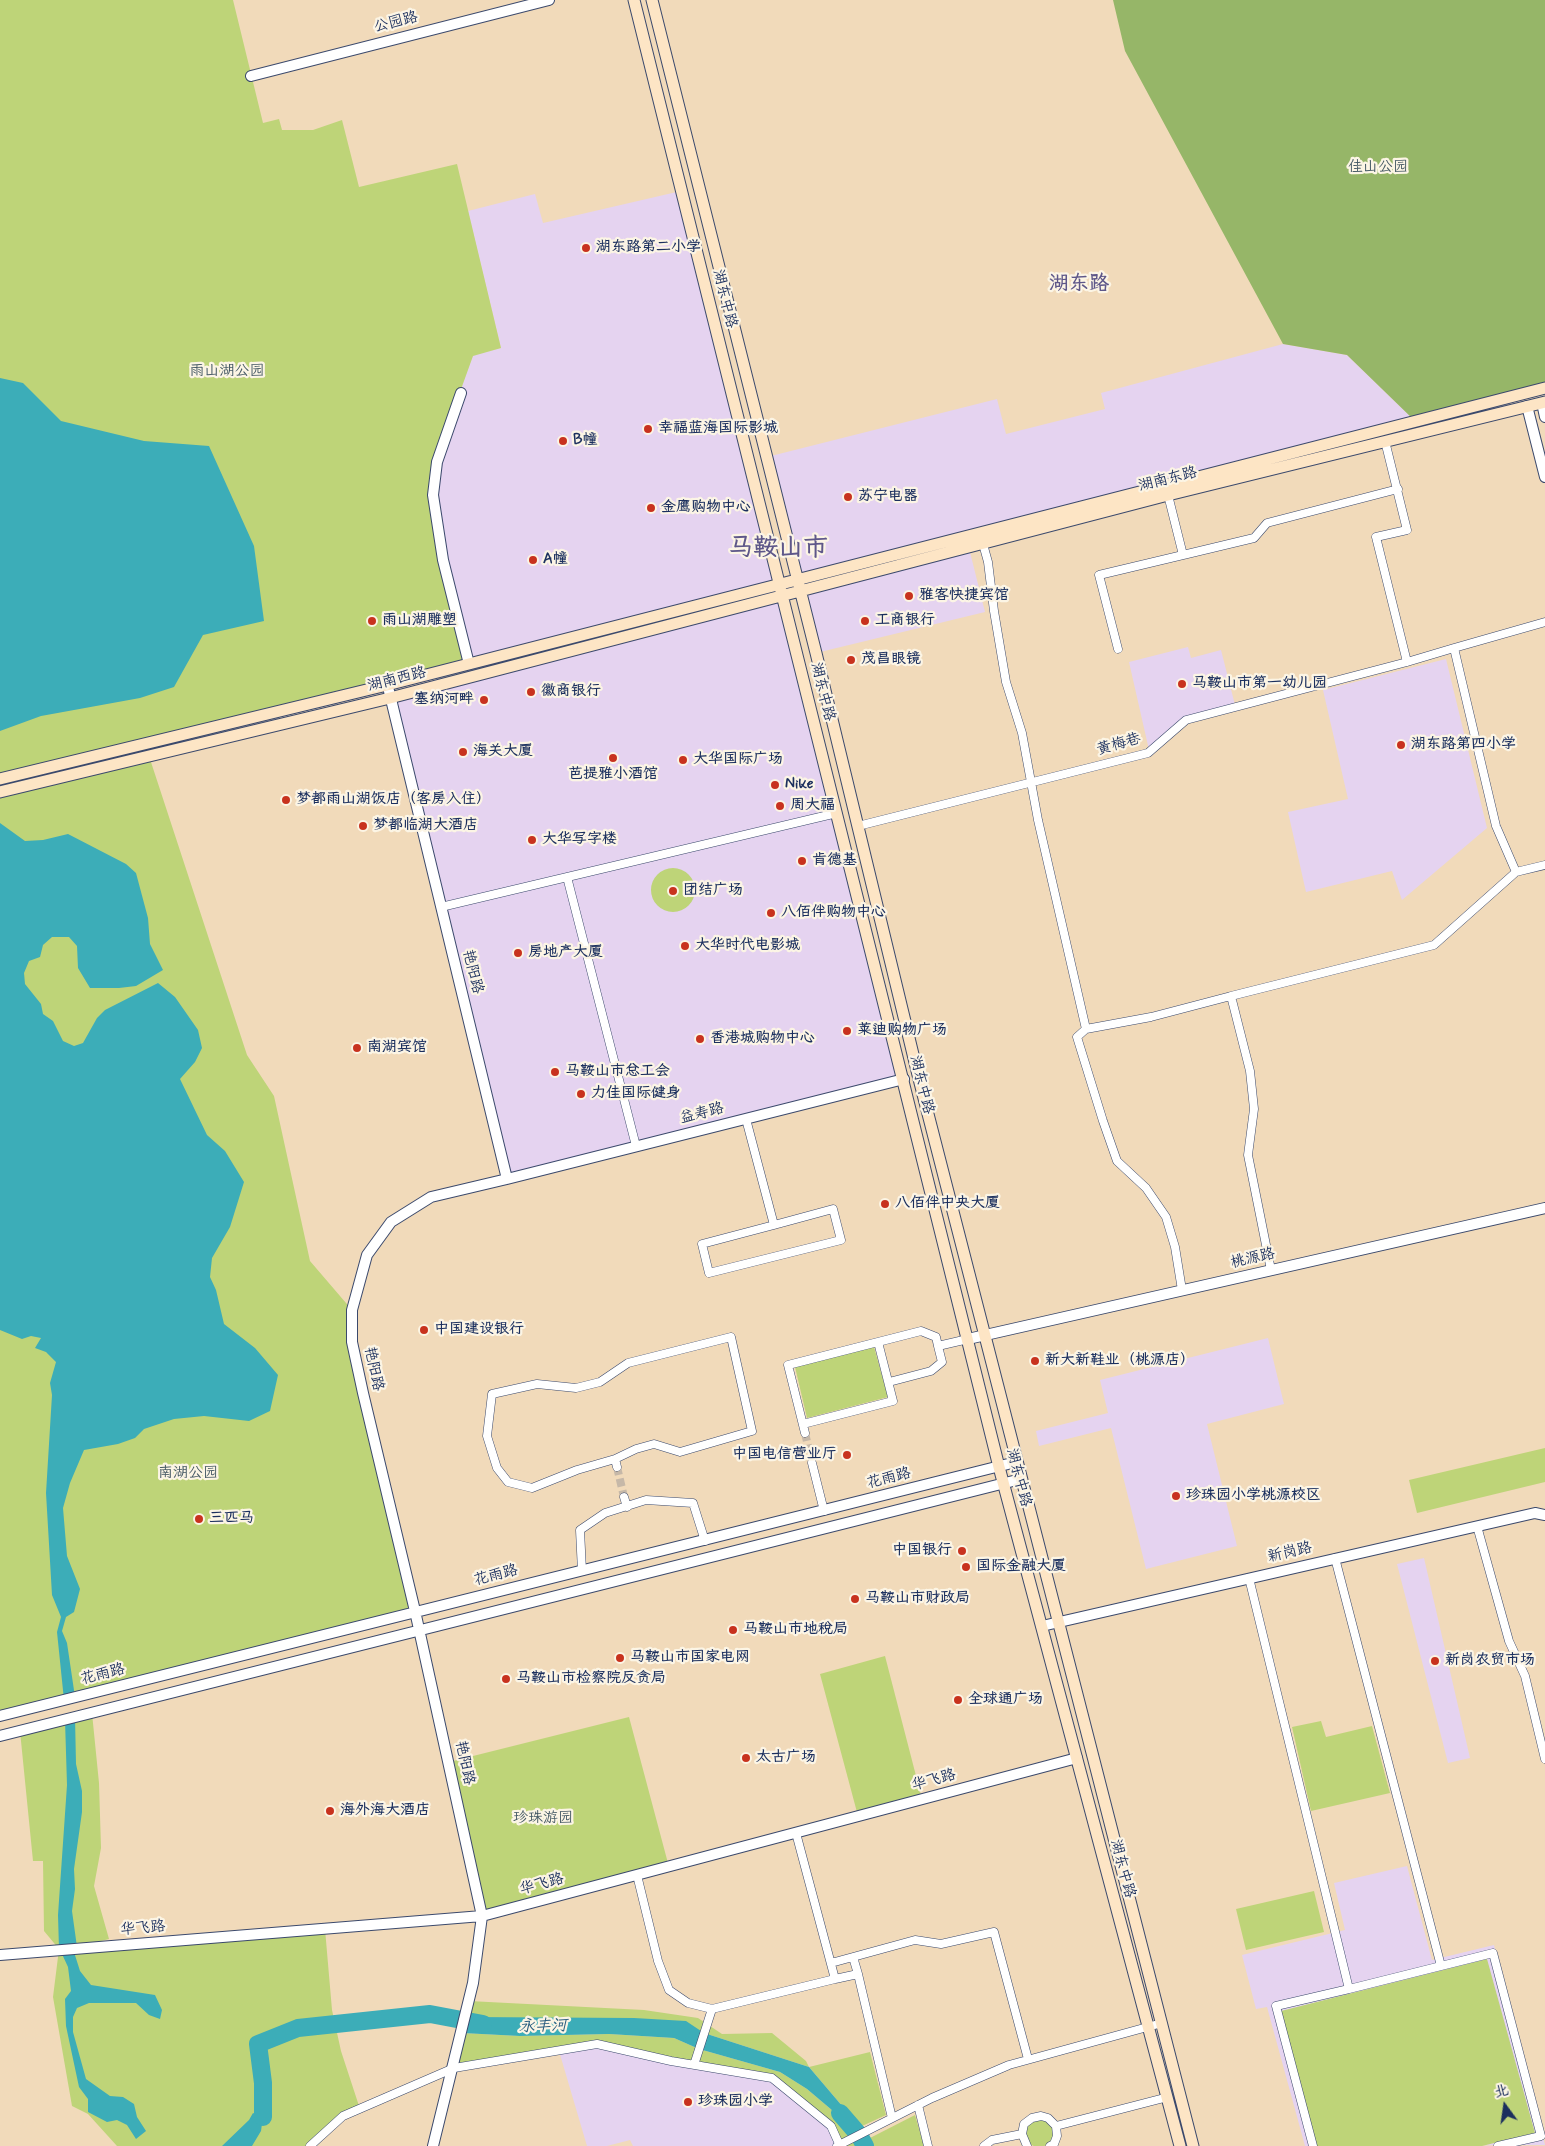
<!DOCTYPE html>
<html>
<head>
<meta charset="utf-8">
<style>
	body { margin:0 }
	#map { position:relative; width:1545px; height:2146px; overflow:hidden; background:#f1daba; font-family:Mynerve,"LXGW WenKai TC",sans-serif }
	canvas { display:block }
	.north { position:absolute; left:1480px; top:2081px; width:50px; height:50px; -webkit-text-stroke:4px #fcf5e5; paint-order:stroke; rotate:346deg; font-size:14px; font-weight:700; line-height:20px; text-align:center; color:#1b2f5e }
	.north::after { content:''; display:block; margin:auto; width:18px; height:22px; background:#1b2f5e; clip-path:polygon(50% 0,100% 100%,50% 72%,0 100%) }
</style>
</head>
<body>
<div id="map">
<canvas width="1545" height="2146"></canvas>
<div class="north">北</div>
</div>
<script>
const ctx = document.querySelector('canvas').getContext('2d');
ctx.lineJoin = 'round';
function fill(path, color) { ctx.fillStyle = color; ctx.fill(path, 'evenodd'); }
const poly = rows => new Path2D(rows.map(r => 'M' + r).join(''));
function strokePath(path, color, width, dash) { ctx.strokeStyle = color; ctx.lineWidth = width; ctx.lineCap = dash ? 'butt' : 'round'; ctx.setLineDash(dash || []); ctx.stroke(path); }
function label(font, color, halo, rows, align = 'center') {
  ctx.font = font + ' Mynerve,"LXGW WenKai TC",sans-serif'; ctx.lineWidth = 4.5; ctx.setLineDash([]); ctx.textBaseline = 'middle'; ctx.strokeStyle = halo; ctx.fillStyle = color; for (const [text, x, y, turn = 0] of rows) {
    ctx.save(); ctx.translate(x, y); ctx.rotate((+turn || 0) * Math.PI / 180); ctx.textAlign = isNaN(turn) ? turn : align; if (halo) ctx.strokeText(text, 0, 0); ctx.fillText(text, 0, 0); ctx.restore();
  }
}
const built = poly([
	[681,191,776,586,469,664,433,495,447,428,473,355,501,348,468,211,535,194,543,223],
	[1283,344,1347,355,1415,421,797,581,767,457,997,399,1006,434,1105,409,1101,393],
	[969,548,985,612,816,653,800,592],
	[782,597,904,1079,507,1179,390,698],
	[1188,647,1191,658,1221,650,1235,705,1185,719,1149,750,1129,662],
	[1446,659,1487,828,1402,900,1392,871,1306,892,1288,812,1348,799,1323,690],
	[1268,1338,1284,1404,1207,1424,1237,1546,1146,1569,1111,1428,1039,1446,1036,1431,1108,1413,1100,1380],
	[1424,1558,1470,1758,1448,1763,1397,1564],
	[1407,1866,1432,1960,1494,1945,1545,2145,1305,2146,1267,2007,1256,2009,1242,1955,1345,1930,1334,1883],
	[597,2044,772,2078,831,2126,837,2146,633,2146,630,2140,607,2146,587,2146,559,2051]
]);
const green = poly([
	[0,0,233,0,263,123,279,119,282,130,313,130,342,120,359,187,457,164,501,348,473,356,447,428,433,495,469,664,0,779],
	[149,756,247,1055,274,1096,310,1261,352,1310,363,1393,415,1611,0,1716,0,792],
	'651 890a22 22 0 1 1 44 0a22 22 0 1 1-44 0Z',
	[874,1347,888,1397,807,1418,795,1367],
	[1545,1448,1545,1482,1417,1513,1409,1480],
	[885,1656,922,1799,858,1816,820,1674],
	[92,1713,99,1783,101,1848,94,1886,109,1939,81,1946,325,1929,332,2010,341,2051,360,2109,339,2120,309,2146,117,2146,88,2114,72,2106,53,1997,59,1949,44,1931,43,1861,33,1861,20,1731],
	[629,1717,669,1867,482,1916,449,1762],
	[1321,1721,1326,1737,1372,1726,1390,1793,1311,1811,1292,1727],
	[1314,1891,1324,1932,1246,1950,1236,1909],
	[1487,1959,1535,2133,1482,2146,1316,2146,1281,2011],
	[469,2001,644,2010,698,2018,722,2034,772,2033,806,2061,809,2067,870,2052,886,2115,860,2127,809,2067,704,2033,466,2017],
	[462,2033,520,2036,609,2034,674,2038,699,2049,780,2072,807,2089,833,2111,859,2146,840,2146,831,2126,771,2078,597,2044,454,2068],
	[915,2115,924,2146,873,2146,870,2138],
	'1025 2133a14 14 0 1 1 28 0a14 14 0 1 1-28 0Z'
]);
const forest = poly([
	[1113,0,1545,0,1545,388,1415,421,1347,355,1283,344,1125,51]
]);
const water = poly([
	[0,378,23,383,61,421,144,441,209,446,254,546,264,621,203,635,174,687,140,698,41,716,0,731],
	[0,823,25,841,43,840,68,834,126,864,136,873,148,918,150,944,163,970,136,986,119,988,90,988,78,968,77,946,69,937,52,937,43,945,40,957,29,961,24,973,25,984,41,1004,43,1014,53,1021,63,1041,74,1046,83,1043,97,1018,105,1010,158,983,175,997,198,1030,202,1048,195,1062,180,1079,207,1135,225,1151,244,1182,230,1227,212,1258,210,1277,216,1290,224,1324,255,1348,278,1375,270,1411,249,1421,204,1416,174,1419,144,1429,135,1438,118,1444,84,1450,70,1483,63,1508,67,1556,80,1589,74,1612,66,1617,62,1631,67,1643,75,1697,64,1700,57,1632,61,1617,52,1595,46,1493,52,1395,50,1383,56,1362,46,1352,35,1348,41,1338,31,1336,22,1339,0,1330],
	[75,1717,76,1764,82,1791,82,1812,74,1869,75,1889,72,1911,77,1947,59,1949,58,1915,67,1785,65,1720],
	[74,1952,80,1971,91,1985,155,1995,162,2010,160,2019,149,2015,136,2003,89,2003,77,2008,73,2017,73,2032,86,2079,110,2096,123,2097,134,2104,137,2117,146,2131,136,2139,127,2125,117,2120,107,2122,88,2112,88,2099,79,2087,66,2026,65,1999,71,1991,68,1967,62,1954],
	[466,2017,634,2018,686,2021,704,2033,809,2067,860,2127,848,2134,833,2111,807,2089,780,2072,699,2049,674,2038,609,2034,520,2036,462,2033],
	[253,2113,263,2117,261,2131,252,2146,222,2146,249,2120]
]);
const river = poly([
	[840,2113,859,2135,865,2146],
	[263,2117,263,2083,258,2044,298,2028,430,2014,483,2024]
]);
const minorTunnel = poly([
	[805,1433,812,1463],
	[617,1467,624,1497]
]);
const minor = poly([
	[1385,441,1407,530,1376,537,1407,662,1454,648,1496,826,1516,872],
	[1168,495,1183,555,1254,538,1267,523,1398,489],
	[983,544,988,562,994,611,1006,682,1022,733,1038,820,1086,1029,1151,1017,1231,996,1250,1071,1254,1109,1248,1155,1271,1270],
	[1454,648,1545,622],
	[1118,649,1099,575,1183,555],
	[858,826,1148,753,1186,720,1407,662],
	[567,877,636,1146],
	[441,907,837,813],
	[1231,996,1434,945,1516,872,1545,865],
	[1086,1029,1077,1037,1103,1121,1117,1161,1146,1188,1166,1217,1175,1247,1182,1290],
	[746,1119,774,1225,702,1244,709,1273,841,1240,833,1209,774,1225],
	[889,1382,931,1371,942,1362,938,1346],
	[803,1424,893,1401,878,1342],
	[805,1433,788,1365,921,1331,936,1337,938,1346,968,1339],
	[615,1459,577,1470,532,1488,508,1482,497,1468,487,1436,492,1394,537,1384,576,1388,600,1382,628,1363,731,1337,752,1431,680,1452,654,1444,636,1449,615,1459,617,1467],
	[812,1463,824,1511],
	[624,1497,627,1507],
	[1477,1526,1509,1641,1525,1676,1545,1759],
	[1335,1558,1441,1966],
	[582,1571,580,1530,605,1513,646,1500,693,1503,705,1541],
	[1249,1578,1349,1989,1276,2006,1313,2146],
	[637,1875,658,1961,669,1990,688,2003,712,2009],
	[831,1963,853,1957],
	[858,1974,853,1957,915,1940,941,1944,994,1932,1028,2059],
	[835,1979,858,1974,892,2118],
	[1349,1989,1493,1953,1541,2136,1498,2146],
	[694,2065,712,2009,835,1979,796,1833],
	[918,2105,928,2146],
	[1056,2126,1168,2097],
	[310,2146,343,2116,454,2068,597,2044,671,2061,772,2078,831,2126,840,2146],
	[837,2146,932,2098,1009,2065,1162,2023],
	[984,2146,992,2140,1022,2134],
	[1027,2146,1022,2134,1024,2124,1032,2118,1041,2116,1048,2118,1056,2126,1057,2136,1054,2144,1050,2146]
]);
const tertiary = poly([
	[251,76,549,0],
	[461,393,437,462,433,495,443,560,469,664],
	[1542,403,1545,417],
	[1527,406,1545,477],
	[389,691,507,1179,431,1197,391,1222,367,1255,352,1310,352,1342,363,1393,415,1611,482,1916,473,1983,433,2146],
	[507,1179,904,1079],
	[968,1339,1545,1208],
	[1042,1626,1535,1513,1545,1515],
	[0,1716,1016,1462],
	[0,1736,1021,1479],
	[0,1955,482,1916,1077,1758]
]);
const secondary = poly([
	[634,0,999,1467,1180,2146],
	[652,0,816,653,918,1075,1193,2146],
	[0,779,387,685,1545,388],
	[0,792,390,698,1168,495,1545,402]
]);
const markers = [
	[586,248,5,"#c8321e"],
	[648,429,5,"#c8321e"],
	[563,441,5,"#c8321e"],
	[848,497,5,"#c8321e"],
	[651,508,5,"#c8321e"],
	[533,560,5,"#c8321e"],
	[909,596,5,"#c8321e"],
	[372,621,5,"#c8321e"],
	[865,621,5,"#c8321e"],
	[851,660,5,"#c8321e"],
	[1182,684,5,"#c8321e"],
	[531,692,5,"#c8321e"],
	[484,700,5,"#c8321e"],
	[1401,745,5,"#c8321e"],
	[463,752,5,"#c8321e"],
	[613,758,5,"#c8321e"],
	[683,760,5,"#c8321e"],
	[775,785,5,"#c8321e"],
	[286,800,5,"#c8321e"],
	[780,806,5,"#c8321e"],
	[363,826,5,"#c8321e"],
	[532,840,5,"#c8321e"],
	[802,861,5,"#c8321e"],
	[673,891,5,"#c8321e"],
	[771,913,5,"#c8321e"],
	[685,946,5,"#c8321e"],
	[518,953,5,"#c8321e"],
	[847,1031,5,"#c8321e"],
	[700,1039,5,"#c8321e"],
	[357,1048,5,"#c8321e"],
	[555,1072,5,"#c8321e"],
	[581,1094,5,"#c8321e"],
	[885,1204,5,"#c8321e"],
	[424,1330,5,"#c8321e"],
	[1035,1361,5,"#c8321e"],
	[847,1455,5,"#c8321e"],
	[1176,1496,5,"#c8321e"],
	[199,1519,5,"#c8321e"],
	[962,1551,5,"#c8321e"],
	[966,1567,5,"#c8321e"],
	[855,1599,5,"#c8321e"],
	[733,1630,5,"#c8321e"],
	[620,1658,5,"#c8321e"],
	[1435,1661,5,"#c8321e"],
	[506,1679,5,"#c8321e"],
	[958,1700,5,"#c8321e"],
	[746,1758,5,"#c8321e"],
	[330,1811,5,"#c8321e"],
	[688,2102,5,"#c8321e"]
];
const streetNames = [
	["公园路",396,23,-14],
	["湖东中路",724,299,76],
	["湖南东路",1168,480,-14],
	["湖南西路",397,680,-14],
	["湖东中路",822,692,76],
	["黄梅巷",1119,745,-16],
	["艳阳路",472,972,76],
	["湖东中路",921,1085,76],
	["益寿路",702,1114,-14],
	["桃源路",1253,1259,-13],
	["艳阳路",373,1369,78],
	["湖东中路",1018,1478,75],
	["花雨路",889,1479,-14],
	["新岗路",1290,1553,-13],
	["花雨路",496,1576,-14],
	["花雨路",103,1675,-14],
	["艳阳路",464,1763,78],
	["华飞路",934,1781,-15],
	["湖东中路",1122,1869,75],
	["华飞路",542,1885,-15],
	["华飞路",143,1929,-5]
];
const parkNames = [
	["佳山公园",1378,168],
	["雨山湖公园",227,372],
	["南湖公园",188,1474],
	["珍珠游园",543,1819]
];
const poiNames = [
	["湖东路第二小学",596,248],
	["幸福蓝海国际影城",658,429],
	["B幢",573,441],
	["苏宁电器",858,497],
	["金鹰购物中心",661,508],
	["A幢",543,560],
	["雅客快捷宾馆",919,596],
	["雨山湖雕塑",382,621],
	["工商银行",875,621],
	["茂昌眼镜",861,660],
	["马鞍山市第一幼儿园",1192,684],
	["徽商银行",541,692],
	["塞纳河畔",474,700,"right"],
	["湖东路第四小学",1411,745],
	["海关大厦",473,752],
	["大华国际广场",693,760],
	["芭提雅小酒馆",613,775,"center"],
	["Nike",785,785],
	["梦都雨山湖饭店（客房入住）",296,800],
	["周大福",790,806],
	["梦都临湖大酒店",373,826],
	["大华写字楼",542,840],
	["肯德基",812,861],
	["团结广场",683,891],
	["八佰伴购物中心",781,913],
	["大华时代电影城",695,946],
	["房地产大厦",528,953],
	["莱迪购物广场",857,1031],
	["香港城购物中心",710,1039],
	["南湖宾馆",367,1048],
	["马鞍山市总工会",565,1072],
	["力佳国际健身",591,1094],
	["八佰伴中央大厦",895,1204],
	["中国建设银行",434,1330],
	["新大新鞋业（桃源店）",1045,1361],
	["中国电信营业厅",837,1455,"right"],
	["珍珠园小学桃源校区",1186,1496],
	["三匹马",209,1519],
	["中国银行",952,1551,"right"],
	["国际金融大厦",976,1567],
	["马鞍山市财政局",865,1599],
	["马鞍山市地税局",743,1630],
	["马鞍山市国家电网",630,1658],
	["新岗农贸市场",1445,1661],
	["马鞍山市检察院反贪局",516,1679],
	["全球通广场",968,1700],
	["太古广场",756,1758],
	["海外海大酒店",340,1811],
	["珍珠园小学",698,2102]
];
const waterNames = [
	["永丰河",543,2027,-1]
];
const districtNames = [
	["湖东路",1079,285]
];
const townNames = [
	["马鞍山市",778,550]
];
fill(built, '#e5d3f0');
fill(green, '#bed478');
fill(forest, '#96b668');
fill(water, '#3cadb8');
strokePath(river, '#3cadb8', 18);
strokePath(minorTunnel, '#c6b8a8', 8, [8, 4]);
strokePath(minor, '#3b496c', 9);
strokePath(tertiary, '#3b496c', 12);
strokePath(secondary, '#3b496c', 13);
strokePath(minor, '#fff', 8);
strokePath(tertiary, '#fff', 10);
strokePath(secondary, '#fde5c5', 11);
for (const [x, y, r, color] of markers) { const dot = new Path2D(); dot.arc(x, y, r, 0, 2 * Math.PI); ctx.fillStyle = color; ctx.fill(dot); strokePath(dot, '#fcf5e5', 2); }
label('15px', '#1b2f5e', '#fcf5e5', streetNames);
label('15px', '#445864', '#fcf5e5', parkNames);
label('bold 15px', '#1b2f5e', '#fcf5e5', poiNames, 'left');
label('italic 16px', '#275b7e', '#fcf5e5', waterNames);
label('bold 20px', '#5e5789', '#fcf5e5', districtNames);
label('bold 25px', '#5e5789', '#fcf5e5', townNames);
</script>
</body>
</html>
